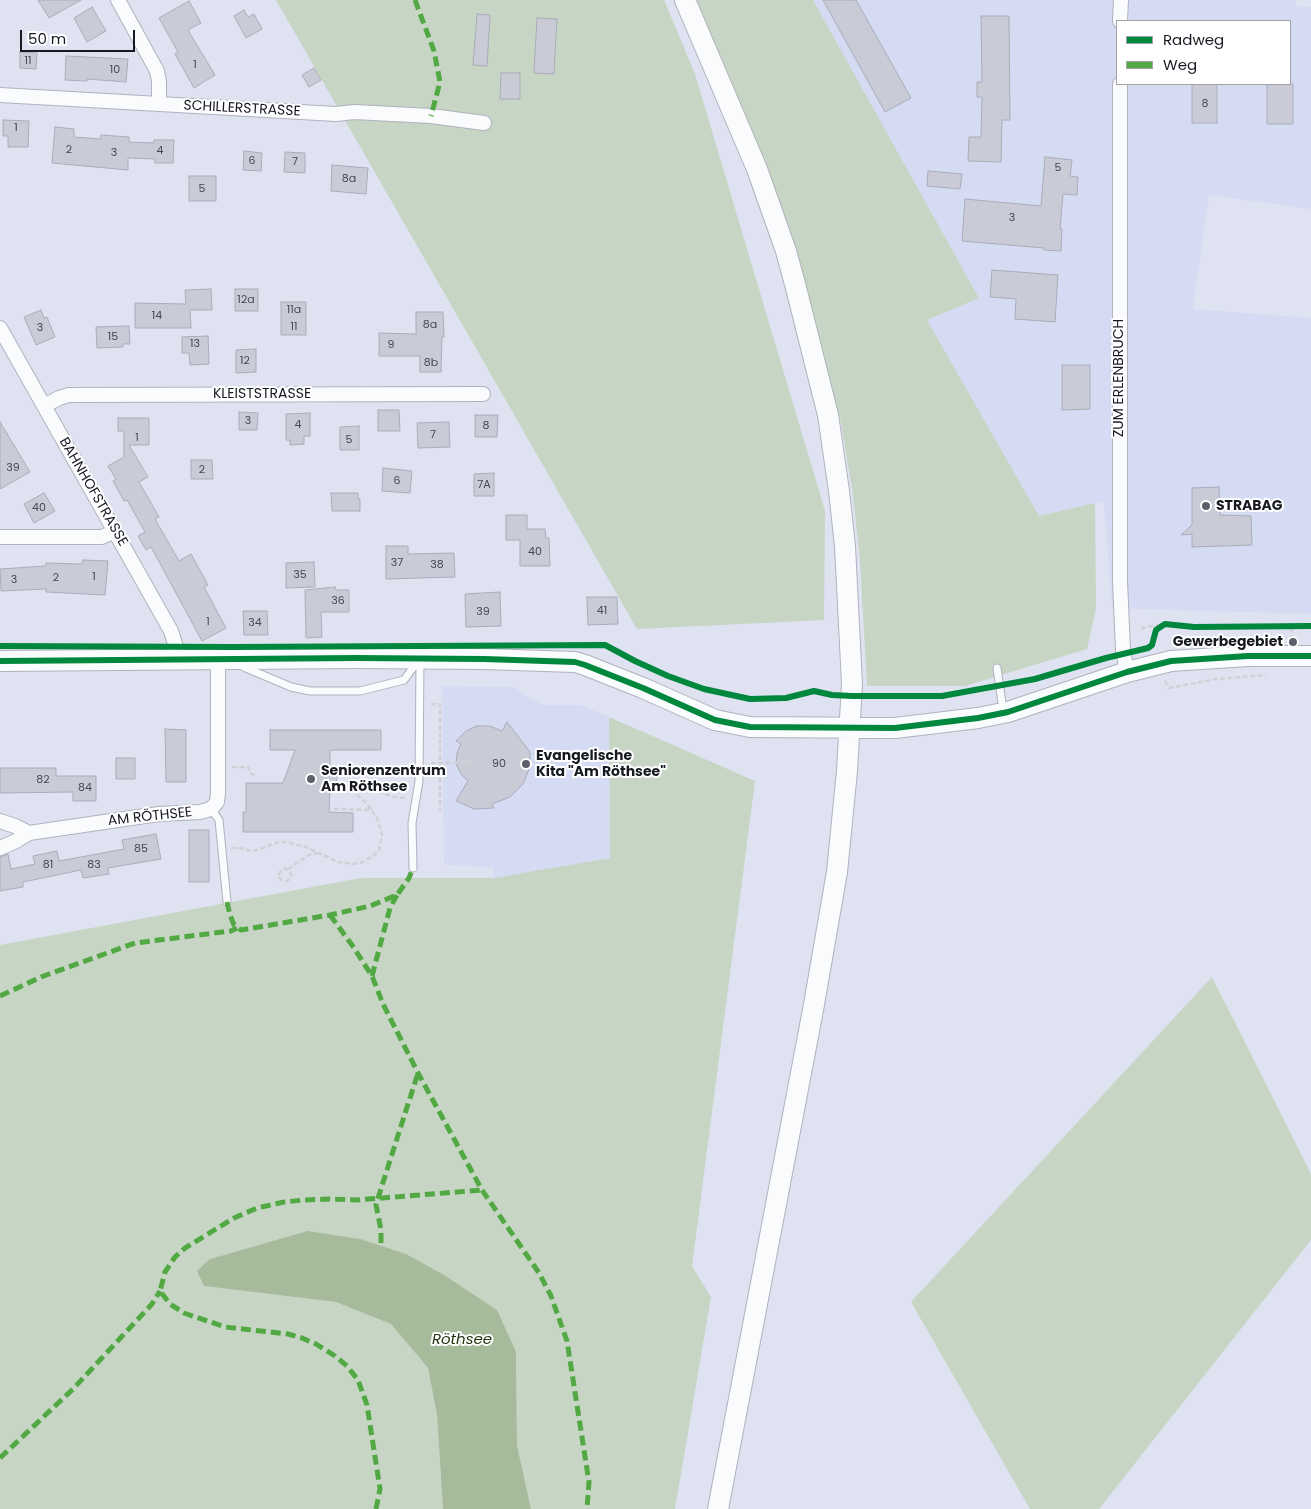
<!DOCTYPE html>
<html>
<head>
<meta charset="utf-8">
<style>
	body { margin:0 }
	#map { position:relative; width:1311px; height:1509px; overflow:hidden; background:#dfe2f1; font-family:Poppins,sans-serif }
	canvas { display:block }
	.legend { position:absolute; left:1116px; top:20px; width:175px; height:65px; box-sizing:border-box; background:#fff; border:1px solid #a2a3a7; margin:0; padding:6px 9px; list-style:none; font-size:15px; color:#171922 }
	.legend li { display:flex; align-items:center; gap:10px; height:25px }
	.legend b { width:25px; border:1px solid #a2a3a7 }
	.scale { position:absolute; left:20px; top:30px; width:115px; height:22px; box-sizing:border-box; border:2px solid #171922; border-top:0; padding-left:6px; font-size:15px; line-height:18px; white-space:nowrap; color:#171922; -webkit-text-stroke:4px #fff; paint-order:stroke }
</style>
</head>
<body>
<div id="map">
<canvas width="1311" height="1509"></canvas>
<ul class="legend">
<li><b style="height:6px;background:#00873e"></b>Radweg</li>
<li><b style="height:6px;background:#52a943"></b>Weg</li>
</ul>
<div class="scale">50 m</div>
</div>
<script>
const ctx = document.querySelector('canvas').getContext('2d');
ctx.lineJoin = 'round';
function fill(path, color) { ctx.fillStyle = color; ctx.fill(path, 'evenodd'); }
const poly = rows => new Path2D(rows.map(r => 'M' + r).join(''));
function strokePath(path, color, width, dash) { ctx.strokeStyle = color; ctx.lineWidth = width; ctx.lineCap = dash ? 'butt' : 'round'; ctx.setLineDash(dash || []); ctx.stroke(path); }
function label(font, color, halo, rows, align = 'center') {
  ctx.font = font + ' Poppins,sans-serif'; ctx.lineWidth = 4; ctx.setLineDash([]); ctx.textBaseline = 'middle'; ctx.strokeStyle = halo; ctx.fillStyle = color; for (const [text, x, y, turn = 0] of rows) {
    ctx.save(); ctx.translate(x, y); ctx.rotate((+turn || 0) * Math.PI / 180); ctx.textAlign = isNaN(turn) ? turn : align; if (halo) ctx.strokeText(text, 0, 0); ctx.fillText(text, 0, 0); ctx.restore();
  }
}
const built = poly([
	[813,0,1296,0,1296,6,1311,7,1311,209,1209,195,1193,309,1311,318,1311,614,1112,608,1104,501,1039,516,927,320,979,298],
	[1117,21,1290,21,1290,84,1117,84],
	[442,686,513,687,542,705,581,705,609,717,610,858,494,878,493,867,444,865]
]);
const green = poly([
	[276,0,664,0,695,74,825,511,824,620,637,629],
	[696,0,813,0,979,298,927,320,1039,516,1095,503,1096,609,1087,649,965,686,867,686,860,560,853,495,841,423,809,297,785,223,728,75],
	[609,717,755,781,692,1266,711,1297,675,1509,531,1509,517,1445,516,1352,307,1231,210,1259,204,1286,336,1302,391,1324,428,1368,437,1415,443,1509,0,1509,0,945,361,878,494,878,610,858],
	[1212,977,1311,1174,1311,1240,1099,1509,1030,1509,911,1302]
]);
const water = poly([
	[307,1231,360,1239,406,1254,444,1275,497,1310,516,1352,517,1445,531,1509,443,1509,437,1415,428,1368,391,1324,336,1302,204,1286,197,1271,210,1259]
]);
const building = poly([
	[38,0,81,0,49,18,38,0],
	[823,0,856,0,911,98,885,112,823,0],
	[189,1,201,23,188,30,215,75,194,88,175,54,178,52,159,18,189,1],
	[92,7,106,31,87,42,74,18,92,7],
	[244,10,248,17,254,14,262,29,246,38,234,16,244,10],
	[477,14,490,15,487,66,473,65,477,14],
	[981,16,1009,16,1010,120,1002,120,1001,162,968,161,969,137,981,137,982,97,977,97,977,82,982,82,981,16],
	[537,18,557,19,554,74,534,73,537,18],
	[20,52,37,53,36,69,20,68,20,52],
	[66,56,128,59,126,82,87,79,87,81,65,80,66,56],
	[314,68,321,80,309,87,302,75,314,68],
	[501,73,520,73,520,99,500,99,501,73],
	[1192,84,1217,84,1217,123,1192,123,1192,84],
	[1267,84,1293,84,1293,124,1267,124,1267,84],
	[3,120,29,121,28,147,8,147,8,136,3,136,3,120],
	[55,127,74,129,74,137,101,139,101,135,129,137,129,142,154,143,154,140,174,140,173,163,155,163,155,159,128,158,128,170,52,163,55,127],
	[244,151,262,153,261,171,243,170,244,151],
	[285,152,305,153,305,173,284,172,285,152],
	[1045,157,1072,160,1070,176,1078,177,1077,195,1063,194,1060,229,1062,229,1061,251,1044,250,1044,248,962,241,965,199,1041,206,1045,157],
	[332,165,368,168,366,194,331,191,332,165],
	[928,171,962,174,960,189,927,186,928,171],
	[189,176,216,176,216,201,189,201,189,176],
	[992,270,1058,275,1055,322,1015,319,1016,299,990,297,992,270],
	[211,289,212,310,190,310,191,328,135,328,135,303,186,304,185,290,211,289],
	[235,289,258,289,258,311,235,311,235,289],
	[281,302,306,302,306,335,281,335,281,302],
	[41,310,44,318,47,317,55,337,36,345,24,317,41,310],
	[416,312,443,312,444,337,442,337,441,372,420,372,420,356,379,356,379,333,416,334,416,312],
	[129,326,130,344,123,344,123,347,97,348,96,327,129,326],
	[208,336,209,364,190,365,189,353,182,353,182,337,208,336],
	[256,349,256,372,236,373,236,350,256,349],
	[1062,365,1090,365,1090,409,1062,410,1062,365],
	[378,410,399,410,400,431,378,431,378,410],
	[239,412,258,413,257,430,239,430,239,412],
	[310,413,310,436,304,436,304,444,290,445,290,440,286,440,286,414,310,413],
	[475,415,498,415,497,437,475,437,475,415],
	[118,418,149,418,149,445,129,445,148,477,139,482,159,517,155,519,179,561,191,554,208,585,204,587,226,628,202,641,151,547,146,550,138,536,145,532,127,500,124,501,113,481,116,479,108,466,124,457,124,431,118,431,118,418],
	[0,422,30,472,0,489,0,422],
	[449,422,450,447,418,448,417,423,449,422],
	[359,426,359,450,340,450,340,427,359,426],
	[191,460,212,460,213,479,191,479,191,460],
	[383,468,412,471,410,493,382,491,383,468],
	[494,473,494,496,474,496,474,474,494,473],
	[1219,487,1220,515,1251,516,1252,545,1192,547,1192,534,1181,535,1192,525,1192,488,1219,487],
	[44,493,55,511,34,523,24,504,44,493],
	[331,493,358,493,358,499,360,499,360,511,332,511,331,493],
	[506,515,527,515,527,529,545,529,546,538,549,538,550,566,520,566,520,540,506,540,506,515],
	[386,546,408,546,408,554,454,553,455,577,386,579,386,546],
	[83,560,108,561,105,595,46,592,46,589,1,591,0,569,46,566,46,563,82,564,83,560],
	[314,562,315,587,286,588,286,563,314,562],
	[335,587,336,590,349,590,349,612,321,612,322,637,306,638,305,590,335,587],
	[500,592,501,626,466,627,465,594,500,592],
	[587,597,617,597,618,624,588,625,587,597],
	[243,611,267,611,268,635,244,635,243,611],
	[507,722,530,752,530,767,523,784,510,797,492,804,494,808,474,809,456,801,468,781,461,774,456,764,457,753,461,744,456,741,466,731,477,726,490,726,502,731,507,722],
	[165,729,186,730,186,782,166,782,165,729],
	[270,730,381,730,381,750,330,750,330,775,337,775,336,788,330,788,329,812,353,813,353,832,243,832,243,812,246,812,246,783,283,783,295,750,270,750,270,730],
	[116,758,135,758,135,779,116,779,116,758],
	[0,768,56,768,56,776,96,776,96,801,73,801,73,792,0,793,0,768],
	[189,830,209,830,209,882,189,882,189,830],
	[156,834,161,859,108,868,109,874,83,878,81,870,23,882,23,887,0,891,0,857,8,854,11,869,35,864,33,856,57,851,59,861,124,849,122,840,156,834]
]);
const path = poly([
	[1141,628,1165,624],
	[1291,640,1292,625],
	[1165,681,1169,688,1216,679,1266,675],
	[431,704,440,704,440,811],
	[431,763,475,762],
	[232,767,248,767,250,773,256,776],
	[334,809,373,810],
	[231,848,240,848,250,851,257,850,279,842,287,842,306,847,338,862,355,864,363,862,374,855,379,850,382,834,377,818,367,804,351,789,350,780,370,789,394,797,406,798],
	'279 875a6 6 0 1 1 12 0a6 6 0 1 1-12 0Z',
	[288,869,309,855,318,853]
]);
const lane = poly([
	[240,665,246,668,291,687,310,691,360,691,404,680,418,661],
	[997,668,1003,710],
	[211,809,219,820,227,902],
	[413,868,412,823,419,781,420,659]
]);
const street = poly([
	[118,0,157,71,159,81,159,104],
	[1120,21,1121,0],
	[1120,84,1120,581,1123,650,1127,672],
	[0,95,336,114,354,112,431,116,484,123],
	[0,328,171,631,176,647,175,659],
	[44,406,59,398,69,395,483,394],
	[0,537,102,537,115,531],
	[0,821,15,826,29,833],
	[0,848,16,841,29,833,159,814,200,812,211,809,217,802,218,793,218,660]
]);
const secondary = poly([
	[685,0,757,169,786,251,795,284,828,415,839,491,845,546,852,684,847,771,837,872,813,1010,718,1509],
	[0,661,356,658,484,659,575,662,585,665,643,688,715,720,750,727,895,728,978,718,1008,712,1127,672,1171,661,1248,656,1311,656]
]);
const quiet = poly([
	[415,0,434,51,440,82,431,116],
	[227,902,230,915,234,925,241,930,330,915,370,906,397,895,409,878,413,868],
	[330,915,352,945,372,976,383,1004,418,1073,482,1190,539,1273,551,1296,567,1341,589,1482,587,1509],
	[372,976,390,908,397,895],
	[0,996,41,977,135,943,231,931,237,928],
	[381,1243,381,1230,376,1205,378,1198,418,1073],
	[0,1458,73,1389,152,1304,160,1291],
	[376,1509,380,1489,367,1405,358,1380,347,1366,335,1356,316,1344,302,1338,288,1334,225,1327,184,1313,170,1304,160,1291,165,1272,175,1257,185,1248,234,1218,257,1208,284,1202,304,1200,330,1199,357,1200,482,1190]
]);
const cycleway = poly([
	[0,646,233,647,605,645,635,661,668,676,704,689,750,699,786,698,814,691,832,695,852,696,942,696,1035,679,1106,658,1148,648,1152,645,1156,630,1165,624,1194,627,1311,626],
	[0,661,356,658,484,659,575,662,585,665,643,688,715,720,750,727,895,728,978,718,1008,712,1127,672,1171,661,1248,656,1311,656]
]);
const markers = [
	[1206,506,5,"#5d5f6a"],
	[1293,642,5,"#5d5f6a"],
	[526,764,5,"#5d5f6a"],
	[311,779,5,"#5d5f6a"]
];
const numberNames = [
	["11",28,61],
	["1",195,65],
	["10",115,70],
	["8",1205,104],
	["1",16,128],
	["2",69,150],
	["4",160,151],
	["3",114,153],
	["6",252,161],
	["7",295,162],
	["5",1058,168],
	["8a",349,179],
	["5",202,189],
	["3",1012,218],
	["12a",246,300],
	["11a",294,310],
	["14",157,316],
	["8a",430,325],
	["11",294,327],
	["3",40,328],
	["15",113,337],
	["13",195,344],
	["9",391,345],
	["12",245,361],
	["8b",431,363],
	["3",248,421],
	["4",298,425],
	["8",486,426],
	["7",433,435],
	["1",137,438],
	["5",349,440],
	["39",13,468],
	["2",202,470],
	["6",397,481],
	["7A",484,485],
	["40",39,508],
	["40",535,552],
	["37",397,563],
	["38",437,565],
	["35",300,575],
	["1",94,577],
	["2",56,578],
	["3",14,580],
	["36",338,601],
	["41",602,611],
	["39",483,612],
	["1",208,622],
	["34",255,623],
	["90",499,764],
	["82",43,780],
	["84",85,788],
	["85",141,849],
	["81",48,865],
	["83",94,865]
];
const streetNames = [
	["SCHILLERSTRASSE",242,109,3],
	["ZUM ERLENBRUCH",1119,378,-90],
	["KLEISTSTRASSE",262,394],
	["BAHNHOFSTRASSE",93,492,60],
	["AM RÖTHSEE",150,817,-6]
];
const poiNames = [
	["STRABAG",1216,506],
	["Gewerbegebiet",1283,642,"right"],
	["Evangelische",536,756],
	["Kita \"Am Röthsee\"",536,772],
	["Seniorenzentrum",321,771],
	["Am Röthsee",321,787]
];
const waterNames = [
	["Röthsee",462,1340]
];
fill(built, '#d5dbf3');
fill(green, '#c6d5c4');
fill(water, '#a5bb9b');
fill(building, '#c9cbd6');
strokePath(building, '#aaadb8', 1);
strokePath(lane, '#b0b2bd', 9);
strokePath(street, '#b0b2bd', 16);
strokePath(secondary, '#b0b2bd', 22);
strokePath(path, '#d1d1d5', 2.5, [5, 2.5]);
strokePath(lane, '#fafbfd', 7);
strokePath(street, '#fafbfd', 14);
strokePath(secondary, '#fafbfd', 20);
strokePath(quiet, '#52a943', 5, [10, 5]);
strokePath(cycleway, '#00873e', 6);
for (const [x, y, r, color] of markers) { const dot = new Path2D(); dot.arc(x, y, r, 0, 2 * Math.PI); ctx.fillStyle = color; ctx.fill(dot); strokePath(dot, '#fff', 2); }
label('11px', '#454751', null, numberNames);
label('14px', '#171922', '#fff', streetNames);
label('bold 14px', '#171922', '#fff', poiNames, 'left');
label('italic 15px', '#1e320c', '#fff', waterNames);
</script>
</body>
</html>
